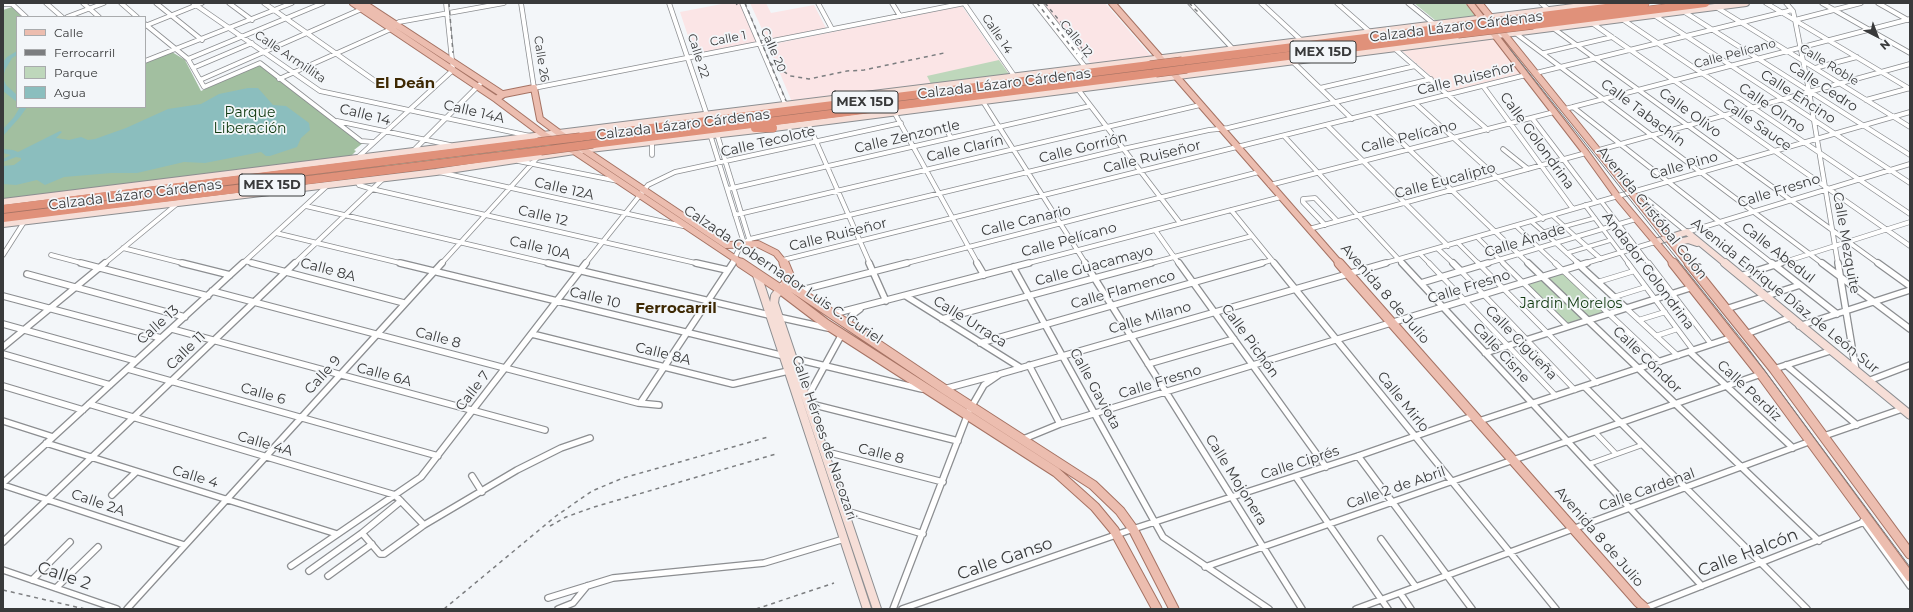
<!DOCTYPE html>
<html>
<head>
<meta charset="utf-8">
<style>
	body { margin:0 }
	#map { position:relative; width:1913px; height:612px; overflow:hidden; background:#f3f6f9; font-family:Montserrat,sans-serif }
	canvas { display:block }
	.frame { position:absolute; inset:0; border:4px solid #393a3b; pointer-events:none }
	.legend { position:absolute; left:16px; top:16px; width:130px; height:92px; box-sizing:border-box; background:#f3f6f9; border:1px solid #a9abad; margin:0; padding:5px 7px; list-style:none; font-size:12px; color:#393a3b }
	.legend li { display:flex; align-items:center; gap:8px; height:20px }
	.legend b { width:20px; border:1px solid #a9abad }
	.north { position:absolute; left:1857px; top:16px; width:40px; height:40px; -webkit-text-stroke:3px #f3f6f9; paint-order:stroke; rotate:138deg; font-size:11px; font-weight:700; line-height:16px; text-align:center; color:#393a3b }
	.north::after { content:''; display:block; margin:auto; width:14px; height:18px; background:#393a3b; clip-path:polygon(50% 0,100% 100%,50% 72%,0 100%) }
</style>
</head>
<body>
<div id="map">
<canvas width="1913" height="612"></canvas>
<div class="frame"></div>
<ul class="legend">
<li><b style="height:5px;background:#ecbdaf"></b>Calle</li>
<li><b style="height:5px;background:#7c7e80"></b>Ferrocarril</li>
<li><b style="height:11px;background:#bed7bb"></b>Parque</li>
<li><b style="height:11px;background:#8bbebe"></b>Agua</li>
</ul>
<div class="north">N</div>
</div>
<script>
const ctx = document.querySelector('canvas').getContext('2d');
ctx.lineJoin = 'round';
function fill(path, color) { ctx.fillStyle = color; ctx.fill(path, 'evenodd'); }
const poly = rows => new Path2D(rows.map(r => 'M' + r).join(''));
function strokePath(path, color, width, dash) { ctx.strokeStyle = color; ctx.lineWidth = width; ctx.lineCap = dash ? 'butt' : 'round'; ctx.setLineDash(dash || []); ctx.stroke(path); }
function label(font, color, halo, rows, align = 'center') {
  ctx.font = font + ' Montserrat,sans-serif'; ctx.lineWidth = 3.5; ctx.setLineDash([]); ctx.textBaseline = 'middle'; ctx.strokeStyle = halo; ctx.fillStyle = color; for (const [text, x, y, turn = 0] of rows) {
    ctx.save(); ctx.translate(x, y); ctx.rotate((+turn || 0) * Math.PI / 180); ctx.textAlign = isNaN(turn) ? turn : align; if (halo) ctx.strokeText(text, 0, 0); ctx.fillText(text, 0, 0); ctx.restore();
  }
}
const industrial = poly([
	[727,3,740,3,756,42,694,54,680,12],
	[750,3,766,3,771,13,814,5,826,28,767,40],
	[1042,3,1105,3,1151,56,1091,64],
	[962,6,1009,74,792,102,768,45]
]);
const education = poly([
	[1492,37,1520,74,1449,92,1401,50]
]);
const green = poly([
	[1414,3,1465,3,1476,16,1436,21],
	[999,60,1009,74,931,84,927,76],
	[1158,66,1162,70,580,143,576,139],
	[553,142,558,146,3,216,3,210],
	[1563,272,1607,313,1567,325,1524,284]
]);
const forest = poly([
	[12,7,22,17,17,17,17,107,145,107,145,63,172,52,185,60,201,91,259,64,363,143,354,150,356,151,351,156,3,199,3,10]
]);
const water = poly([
	[17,51,17,55,12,58,5,70,3,78,6,85,17,95,17,102,3,91,3,62,7,57],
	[248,88,258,88,273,105,286,106,309,123,310,130,301,138,297,147,270,156,266,156,261,152,205,163,184,162,137,173,111,173,64,177,45,185,37,180,16,185,3,184,3,166,14,165,21,160,21,158,16,157,3,162,3,159,11,155,3,153,3,149,13,150,18,152,60,131,62,132,56,138,69,140,81,137,88,140,95,139,126,128,168,109,201,104,219,94],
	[20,107,27,107,20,117,3,136,3,129,14,117]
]);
const pedestrianFar1 = poly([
	[1543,53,1577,45],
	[1601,201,1649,264],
	[1585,205,1629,264],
	[1553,216,1576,237],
	[1532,222,1556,243],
	[1516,226,1556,264],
	[1544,232,1595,218],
	[1477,237,1504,264],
	[1458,243,1479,264],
	[1567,253,1611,240],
	[1420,254,1430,264]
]);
const pedestrian = poly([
	[1429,263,1556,396],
	[1478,263,1597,383],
	[1503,263,1567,326],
	[1555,263,1660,362],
	[1628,263,1693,350],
	[1649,263,1711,344],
	[1461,271,1575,390],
	[1598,282,1634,271],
	[1614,297,1646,287],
	[1626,308,1678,356],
	[1639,320,1665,312],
	[1656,336,1677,329],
	[1595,432,1616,454],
	[1589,464,1642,445]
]);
const minorFar1 = poly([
	[46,3,62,17],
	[83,3,99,17],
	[121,3,137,17],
	[156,3,202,40],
	[193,3,320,91,530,136],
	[229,3,252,20],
	[264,3,378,83],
	[521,3,534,88,965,3],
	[669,3,707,115],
	[742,3,786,106],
	[818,3,832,29],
	[892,3,900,16],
	[964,3,1015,77],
	[1035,3,1086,68],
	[1040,3,1081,56],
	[1190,3,1233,49],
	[1261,3,1302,41],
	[1337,3,1370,32],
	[1408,3,1434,24],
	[1541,3,1549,10],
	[1766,3,1910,89],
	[1786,3,1793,11,1795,20,1809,91,1838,264],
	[1822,3,1910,53],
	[1878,3,1908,20],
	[3,4,12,4,26,17],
	[1716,7,1910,127],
	[1683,11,1910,155],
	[1654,15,1910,183],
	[67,17,104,3],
	[1622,19,1910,214],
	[1795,20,1861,3],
	[1592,23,1910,246],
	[145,24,188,59,204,87,260,63,361,141,373,142],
	[145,26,202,3],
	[1553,28,1879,264],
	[1514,32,1823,264],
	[1578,45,1612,37],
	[1394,48,1488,130],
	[188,59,323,3],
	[145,61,292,3],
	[1292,61,1352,119],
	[193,68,252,43],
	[1815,68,1857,57],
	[1536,73,1792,10],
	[279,79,391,29,399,22,504,3],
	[200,80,364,8],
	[1483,86,1573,209],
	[1077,88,1180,223],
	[1320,88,1415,66],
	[982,100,1086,264],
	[1866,100,1910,88],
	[1415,103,1543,219],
	[1573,107,1773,264],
	[1565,109,1910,19],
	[894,112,978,264],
	[1372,114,1529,264],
	[1532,118,1596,202],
	[337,121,450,145],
	[808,123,870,264],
	[1327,125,1448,246],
	[945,127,951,138],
	[710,134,743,240,732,264],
	[717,134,750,242],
	[1284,136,1403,264],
	[652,141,652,155],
	[1503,149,1528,169],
	[1599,150,1910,64],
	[412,152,480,84],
	[356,159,453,70,446,3],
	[518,161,618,181],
	[439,172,683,226],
	[357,181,359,185,372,189,700,264],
	[1270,185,1554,112],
	[728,189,1090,106],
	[1644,197,1687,232,1910,164],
	[306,206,552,264],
	[1231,210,1275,264],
	[735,215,1200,105],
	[1325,225,1303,202,1303,199,1315,198,1337,221],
	[1309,229,1586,153],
	[1155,230,1179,264],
	[276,233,404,264],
	[1576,237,1601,259],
	[1556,243,1579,264],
	[742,244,750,239,1123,149,1209,130,1228,128,1431,79],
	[123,248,186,264],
	[1438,249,1454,264],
	[3,255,24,222],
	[51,255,85,264],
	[783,260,1526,75],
	[245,261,256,264],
	[104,264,178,203],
	[242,264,329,184],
	[294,264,384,178],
	[441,264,538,157],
	[585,264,648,185,675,172,901,123],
	[903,264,1259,172],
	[1025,264,1281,197],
	[1148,264,1252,236],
	[1258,264,1272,260],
	[1382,264,1910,112],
	[1485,264,1636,219],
	[1583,264,1655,242],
	[1778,264,1910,222]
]);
const minor = poly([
	[81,263,208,296],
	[182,263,230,275],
	[252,263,404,303],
	[400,263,784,356],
	[548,263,769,315],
	[696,263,727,270],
	[869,263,886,301],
	[977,263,984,275],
	[1085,263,1302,609],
	[1179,263,1326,467],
	[1274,263,1556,609],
	[1402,263,1702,586],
	[1453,263,1461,271],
	[1528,263,1819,541],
	[1577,263,1626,308],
	[1772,263,1837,314],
	[1822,263,1910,329],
	[1838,263,1856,371],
	[1878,263,1910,286],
	[1013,267,1163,537,1269,609],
	[27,274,185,317],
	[1740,276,1781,263],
	[1421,283,1488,263],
	[212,291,638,403,659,405],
	[798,291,907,263],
	[3,296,161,338],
	[906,296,1021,368],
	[1726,309,1800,285],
	[833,314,1029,263],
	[778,317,828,328],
	[942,319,1151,263],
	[3,324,136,361],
	[847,325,852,315,860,309],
	[1799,326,1910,290],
	[172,329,545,430],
	[532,334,733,384,788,371],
	[1746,334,1789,318],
	[980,343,1262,263],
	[3,347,105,263],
	[1690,352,1793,448],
	[1485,353,1693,287],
	[3,354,110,385],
	[792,358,922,389],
	[1148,364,1234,339],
	[1029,365,1060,424],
	[1786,365,1857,425],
	[128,369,438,456],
	[1774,369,1830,351],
	[1868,381,1910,365],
	[3,386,83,410],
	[1585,387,1807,609],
	[944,389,996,375],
	[806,400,842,334],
	[641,402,733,263],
	[807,403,958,441],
	[89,404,395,495,424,525],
	[3,421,53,437],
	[1479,421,1733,337],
	[1825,437,1824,436,1902,409],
	[1021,440,1060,424,1587,263],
	[46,443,337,534],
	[823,451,943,482],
	[1358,456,1472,609],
	[472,476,482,492],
	[1296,477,1388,609],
	[3,483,243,263],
	[3,485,184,545],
	[112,495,136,472],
	[843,510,923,534],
	[1863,521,1910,586],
	[362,533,380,554,384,554,424,525,517,470,561,448,590,438],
	[1381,539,1416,587],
	[3,542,295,263],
	[291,566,421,477,586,263],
	[1205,567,1761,374],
	[3,570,117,609],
	[309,571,362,533,401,501],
	[328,576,372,544],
	[32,580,70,542],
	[56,588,98,547],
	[1400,593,1411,609],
	[548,598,613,578,764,563,844,539],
	[127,609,442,263],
	[558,609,573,603,587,586],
	[893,609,969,411,984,385,1000,374,1386,263],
	[902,609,1133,529,1358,456,1473,416],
	[1356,609,1811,441],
	[1643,609,1864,522]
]);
const secondaryFar1 = poly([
	[3,202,1606,3],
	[3,224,436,172,581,150,774,128,1746,3],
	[1655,242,1687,232,1726,264],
	[1674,243,1688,240,1697,243]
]);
const secondary = poly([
	[1725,263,1910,415],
	[757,275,867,609],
	[783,286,775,296,774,303,877,609]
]);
const primaryFar1 = poly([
	[353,3,496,99,544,135,574,151,743,264],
	[363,3,502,94],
	[1112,3,1340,264],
	[1470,3,1586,153,1617,196,1674,264],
	[1479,3,1689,264],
	[496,99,504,94,534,88,540,119,559,133,726,245,758,244,776,253,785,264]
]);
const primary = poly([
	[741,263,780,289,826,324,1056,472,1095,507,1114,530,1157,609],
	[784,263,789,275,786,283,944,389,1093,485,1120,511,1133,529,1174,609],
	[1339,263,1638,602,1646,609],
	[1673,263,1761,374,1910,577],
	[1689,263,1774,369,1910,554]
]);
const motorway = poly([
	[1527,18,1645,3],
	[1533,25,1705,3],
	[1182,61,1453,27],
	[1187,69,1458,34],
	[755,128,773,128],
	[580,137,1150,65],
	[593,144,1156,73],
	[3,209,538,142],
	[3,218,541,151]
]);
const tram = poly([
	[1510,49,1745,344,1910,567]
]);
const rail = poly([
	[449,3,453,53],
	[736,3,737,5],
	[745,3,786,101],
	[1037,3,1077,54],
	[1045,3,1085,52],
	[1189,3,1198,12],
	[770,63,791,76,809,79,847,71,864,70,944,53],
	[550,526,566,517,594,507,776,454],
	[3,590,85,609],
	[444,609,556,516,592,491,623,478,768,437],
	[756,609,834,583]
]);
const motorwayBridge = poly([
	[1453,27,1527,18],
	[1458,34,1533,25],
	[1150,65,1182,61],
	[1156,73,1187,69],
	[538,142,580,137],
	[541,151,593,144]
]);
const farStreetnames = [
	["Calle 14",997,34,56],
	["Calle 1",728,39,-11],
	["Calle 12",1076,39,51],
	["Calle 20",773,50,67],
	["Calle Pelícano",1735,54,-15],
	["Calle 22",698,56,72],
	["Calle Armillita",290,57,34],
	["Calle 26",541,59,81],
	["Calle Roble",1829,65,32]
];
const shields = [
	[1323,52,66],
	[865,102,66],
	[272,185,66]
];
const shieldNames = [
	["MEX 15D",1323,52],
	["MEX 15D",865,102],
	["MEX 15D",272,185]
];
const streetNames = [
	["Calzada Lázaro Cárdenas",1456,27,-7],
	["Calle Ruiseñor",1466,79,-14],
	["Calzada Lázaro Cárdenas",1004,84,-7],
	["Calle Cedro",1823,87,33],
	["Calle Encino",1798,97,33],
	["Calle Olmo",1772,108,34],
	["Calle 14A",474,112,13],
	["Calle Tabachín",1643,113,37],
	["Calle Olivo",1690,113,36],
	["Calle 14",365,115,14],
	["Calzada Lázaro Cárdenas",683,125,-7],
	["Calle Sauce",1757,125,35],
	["Calle Zenzontle",907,137,-13],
	["Calle Pelícano",1409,137,-14],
	["Calle Golondrina",1537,141,54],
	["Calle Tecolote",768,142,-13],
	["Calle Gorrión",1083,148,-14],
	["Calle Clarín",965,149,-13],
	["Calle Ruiseñor",1152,157,-14],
	["Calle Pino",1684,166,-16],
	["Calle Eucalipto",1445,181,-15],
	["Calle 12A",564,189,13],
	["Calle Fresno",1779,191,-17],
	["Calzada Lázaro Cárdenas",135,195,-7],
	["Avenida Cristóbal Colón",1652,213,51],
	["Calle 12",543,216,13],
	["Calle Canario",1026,221,-14],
	["Calle Ruiseñor",838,235,-14],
	["Calle Pelícano",1069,240,-15],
	["Calle Ánade",1525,241,-17],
	["Calle Mezquite",1846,243,80],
	["Calle 10A",540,248,13],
	["Calle Abedul",1778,253,38],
	["Calle Guacamayo",1094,266,-15],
	["Calle 8A",328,270,15],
	["Andador Golondrina",1648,271,53],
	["Calzada Gobernador Luis C. Curiel",783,275,34],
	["Calle Fresno",1469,287,-17],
	["Calle Flamenco",1123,290,-16],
	["Avenida 8 de Julio",1385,294,49],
	["Avenida Enrique Díaz de León Sur",1785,296,39],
	["Calle 10",595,298,14],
	["Calle Milano",1150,318,-16],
	["Calle Urraca",970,322,32],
	["Calle 13",158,325,-42],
	["Calle 8",438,338,15],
	["Calle Pichón",1250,341,54],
	["Calle Cigüeña",1521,343,46],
	["Calle 11",186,351,-44],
	["Calle Cisne",1501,353,47],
	["Calle 8A",663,354,14],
	["Calle Cóndor",1647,360,44],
	["Calle 9",323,375,-48],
	["Calle 6A",384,375,15],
	["Calle Fresno",1160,382,-17],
	["Calle Gaviota",1095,389,61],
	["Calle 7",473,391,-52],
	["Calle Perdiz",1749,391,43],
	["Calle 6",263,394,16],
	["Calle Mirlo",1403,402,51],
	["Calle Héroes de Nacozari",824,438,71],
	["Calle 4A",265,444,16],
	["Calle 8",881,454,14],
	["Calle Ciprés",1300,463,-18],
	["Calle 4",195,477,17],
	["Calle Mojonera",1236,480,58],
	["Calle 2 de Abril",1396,488,-19],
	["Calle Cardenal",1647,490,-20],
	["Calle 2A",98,503,19],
	["Avenida 8 de Julio",1599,537,49]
];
const parkNames = [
	["Parque",250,113],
	["Liberación",250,129],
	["Jardin Morelos",1571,304]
];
const neighbourhoodNames = [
	["El Deán",405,84],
	["Ferrocarril",676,309]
];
const nearStreetnames = [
	["Calle Halcón",1748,553,-21],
	["Calle Ganso",1005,559,-19],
	["Calle 2",64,576,19]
];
fill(industrial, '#fbe5e6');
fill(education, '#fbe6e4');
fill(green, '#bed7bb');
fill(forest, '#a2bfa0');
fill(water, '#8bbebe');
strokePath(pedestrianFar1, '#8c8e91', 5);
strokePath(pedestrian, '#8c8e91', 6);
strokePath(minorFar1, '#8c8e91', 5.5);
strokePath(minor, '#8c8e91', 8);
strokePath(secondaryFar1, '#8c8e91', 8);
strokePath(secondary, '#8c8e91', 10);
strokePath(primaryFar1, '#a67364', 8);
strokePath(primary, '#a67364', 11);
strokePath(motorway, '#a67364', 9);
strokePath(pedestrianFar1, '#fff', 3.5);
strokePath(pedestrian, '#fff', 4.5);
strokePath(minorFar1, '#fff', 4);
strokePath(minor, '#fff', 5.5);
strokePath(secondaryFar1, '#f6ded7', 6);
strokePath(secondary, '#f6ded7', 8);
strokePath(primaryFar1, '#ecbdaf', 6);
strokePath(primary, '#ecbdaf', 9);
strokePath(motorway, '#e0917a', 8);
strokePath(tram, '#7c7e80', 1);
strokePath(rail, '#7c7e80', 1.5, [4, 4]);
strokePath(motorwayBridge, '#a67364', 9, []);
strokePath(motorwayBridge, '#e0917a', 8);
label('12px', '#393a3b', '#f3f6f9', farStreetnames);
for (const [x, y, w] of shields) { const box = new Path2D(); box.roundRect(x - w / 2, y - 11, w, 22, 3); ctx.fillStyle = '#f3f6f9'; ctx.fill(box); strokePath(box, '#393a3b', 1); }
label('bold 13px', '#393a3b', null, shieldNames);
label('14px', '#393a3b', '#f3f6f9', streetNames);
label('14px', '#10390f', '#f3f6f9', parkNames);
label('bold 15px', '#3e2903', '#f3f6f9', neighbourhoodNames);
label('17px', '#393a3b', '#f3f6f9', nearStreetnames);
</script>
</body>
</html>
